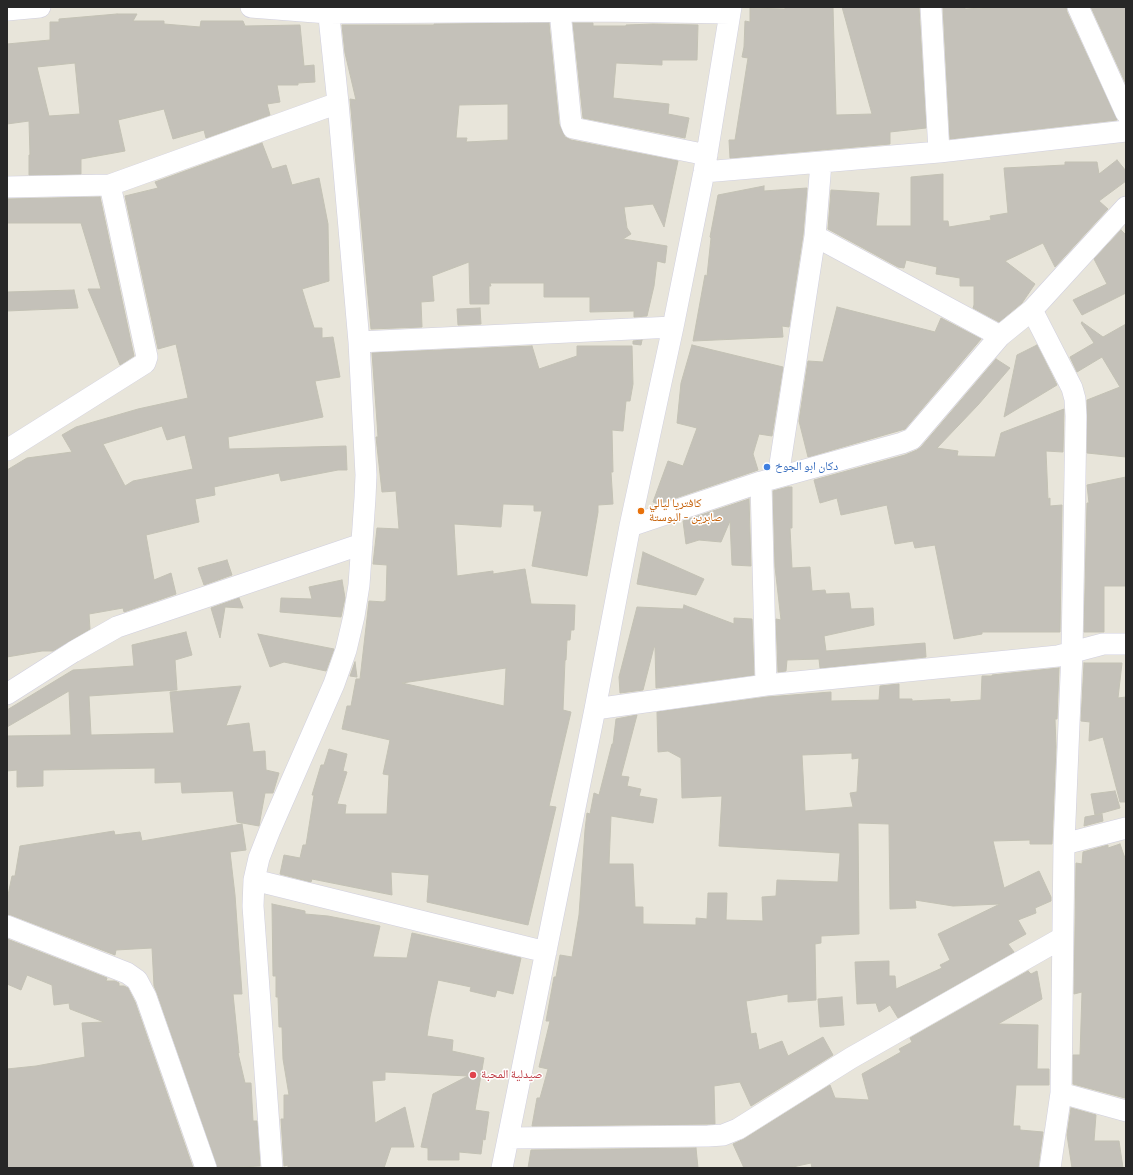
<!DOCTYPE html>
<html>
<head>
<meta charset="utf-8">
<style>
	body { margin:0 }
	#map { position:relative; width:1133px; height:1175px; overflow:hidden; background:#e8e5da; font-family:Manrope,sans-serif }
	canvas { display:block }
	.frame { position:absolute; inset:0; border:8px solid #272727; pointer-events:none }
</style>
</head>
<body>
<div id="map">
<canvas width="1133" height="1175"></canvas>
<div class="frame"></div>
</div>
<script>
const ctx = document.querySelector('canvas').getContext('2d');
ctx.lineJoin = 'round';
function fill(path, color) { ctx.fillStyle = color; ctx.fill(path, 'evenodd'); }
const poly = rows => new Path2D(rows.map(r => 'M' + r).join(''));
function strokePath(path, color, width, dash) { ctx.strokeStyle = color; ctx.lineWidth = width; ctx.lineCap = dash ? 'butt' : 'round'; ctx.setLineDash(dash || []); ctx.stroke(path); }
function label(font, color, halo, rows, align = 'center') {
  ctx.font = font + ' Manrope,"Noto Naskh Arabic",sans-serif'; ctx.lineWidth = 3; ctx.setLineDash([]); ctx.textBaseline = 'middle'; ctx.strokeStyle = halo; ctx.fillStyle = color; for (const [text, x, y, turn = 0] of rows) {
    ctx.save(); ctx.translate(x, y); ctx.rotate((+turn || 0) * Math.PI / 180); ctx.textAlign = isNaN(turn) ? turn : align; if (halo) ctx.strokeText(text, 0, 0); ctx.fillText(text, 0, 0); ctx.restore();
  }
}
const building = poly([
	[785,7,833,7,836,115,872,114,842,7,919,7,926,128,890,132,890,144,730,158,729,140,735,140,742,96,748,58,742,57,744,47,745,21,750,22,750,8,785,9,785,7],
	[943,7,965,7,965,9,1000,7,1066,7,1067,12,1117,120,950,139,943,7],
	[1091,7,1126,7,1126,84,1091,7],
	[117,14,137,14,133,21,164,21,164,24,200,27,201,21,243,21,245,26,300,25,304,66,314,65,315,82,298,83,298,85,277,85,280,102,267,104,270,115,206,138,204,130,173,139,164,109,118,120,125,151,81,159,81,174,29,175,29,155,30,155,29,121,7,124,7,44,50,40,50,22,59,22,59,19,117,14],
	[75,63,80,114,49,116,37,67,75,63],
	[549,23,559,124,565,137,571,140,678,161,664,227,653,204,624,207,627,228,631,234,623,239,667,246,665,263,657,261,654,286,647,316,634,317,634,311,590,312,590,297,544,297,544,283,490,283,491,286,489,286,489,304,470,304,469,262,432,276,434,301,421,302,422,327,371,329,350,99,356,100,345,53,342,25,434,25,434,24,549,23],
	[508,104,508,140,466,142,467,138,456,138,459,105,508,104],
	[573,23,593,23,593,26,626,26,626,25,653,24,698,25,697,60,662,60,662,65,616,63,613,98,669,104,668,114,689,118,685,138,583,118,573,23],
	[262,143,272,169,286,165,292,185,319,178,328,224,329,281,302,289,314,328,322,328,322,338,333,337,340,377,315,381,323,417,228,437,229,449,346,446,347,470,338,470,281,481,279,473,214,487,215,495,195,499,199,522,146,535,154,580,171,573,176,594,124,612,123,608,89,614,90,629,53,651,42,651,7,657,7,470,27,458,72,452,62,435,76,427,138,409,188,398,176,344,158,349,125,196,158,188,155,182,262,143],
	[162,426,167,440,185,435,193,469,133,481,125,486,103,444,162,426],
	[1117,160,1126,171,1126,181,1099,201,1108,209,1055,267,1043,243,1005,261,1035,284,1022,303,999,322,973,308,974,305,974,286,960,286,960,278,936,274,937,267,906,260,904,268,898,267,828,229,831,190,879,193,876,226,911,226,911,177,943,174,943,221,948,221,949,227,991,220,990,216,1008,213,1004,168,1065,165,1065,162,1097,162,1099,174,1117,160],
	[764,186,764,191,807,188,803,235,789,327,782,326,783,337,693,341,705,275,707,276,711,238,710,237,718,195,764,186],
	[100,197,134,356,120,365,88,289,101,289,81,223,7,223,7,199,100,197],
	[1121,230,1126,235,1126,293,1082,315,1073,300,1107,284,1094,259,1121,230],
	[74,290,78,308,7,311,7,292,74,290],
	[837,307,935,332,941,318,981,339,905,429,808,457,799,421,808,361,823,362,837,307],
	[480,308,481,324,458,325,457,309,480,308],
	[1082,322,1103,337,1126,324,1126,457,1087,453,1087,400,1120,387,1102,357,1077,372,1070,357,1094,343,1081,323,1082,322],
	[642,340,641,345,633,344,633,341,642,340],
	[692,345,783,367,772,436,759,434,753,454,758,470,658,504,653,502,668,461,683,466,697,428,677,423,681,383,692,345],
	[1037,345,1057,385,1004,417,1017,355,1037,345],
	[532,346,539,369,577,356,577,346,632,346,633,384,630,401,626,401,623,431,612,430,613,472,611,472,613,504,598,505,598,512,587,576,532,566,542,511,534,511,534,505,503,504,501,527,454,524,457,576,493,571,493,574,525,569,531,604,575,605,574,630,571,630,570,640,567,640,566,660,565,660,563,710,571,712,549,806,556,807,528,925,427,902,429,875,391,872,392,895,312,879,311,882,280,874,284,855,300,858,303,845,306,845,314,795,312,795,321,765,324,765,329,749,347,754,343,771,347,772,337,804,346,805,345,814,387,814,389,775,383,774,390,740,342,729,347,706,351,706,356,679,360,679,369,601,384,602,384,601,386,601,387,565,373,564,377,528,399,529,396,491,382,492,376,437,378,437,377,422,372,353,532,346],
	[506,668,504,706,402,683,506,668],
	[996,359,1010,368,978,405,937,448,958,451,957,456,995,457,1001,433,1064,409,1063,452,1046,451,1048,499,1050,498,1050,506,1062,505,1060,632,982,632,982,634,954,639,935,545,915,548,913,541,895,544,887,505,841,515,837,498,820,503,814,480,905,455,917,450,921,447,996,359],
	[1126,477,1126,586,1104,586,1104,632,1084,632,1087,503,1089,503,1087,485,1126,477],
	[788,487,792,487,792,528,790,528,792,568,810,567,812,591,825,590,826,594,849,593,851,609,873,608,874,625,824,636,826,651,925,643,926,657,820,668,819,659,787,660,786,671,778,672,776,619,781,620,775,567,773,491,788,487],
	[749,499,751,566,732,565,730,521,721,542,699,540,686,544,683,521,749,499],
	[643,552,704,579,696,595,637,584,643,552],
	[227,560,232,575,204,585,198,568,227,560],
	[342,580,345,598,341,617,280,612,281,598,312,599,309,587,342,580],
	[239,598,243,608,225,607,220,638,211,608,239,598],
	[684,605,734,624,734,618,752,619,754,675,656,688,655,647,654,647,643,690,620,693,619,677,637,607,683,609,684,605],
	[186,632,192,655,175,660,177,690,89,696,91,735,174,733,170,692,241,686,226,726,249,723,253,752,265,751,266,770,279,773,273,793,265,793,259,826,237,822,233,791,182,793,181,782,155,783,155,768,43,770,43,786,17,787,17,770,7,771,7,736,71,735,69,691,7,727,7,710,73,670,134,666,132,645,186,632],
	[258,634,334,649,326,671,284,662,270,667,258,634],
	[355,662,357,677,350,676,355,662],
	[1084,663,1122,663,1118,698,1126,697,1126,802,1120,802,1103,737,1089,741,1090,722,1081,721,1084,663],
	[1059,668,1057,719,1055,719,1056,747,1052,844,1030,844,1030,840,993,841,1004,888,1039,871,1051,897,1051,901,1035,908,1036,913,1018,920,1026,934,1008,944,1014,952,898,1018,890,1005,879,1012,876,1003,857,1004,855,962,889,961,889,976,895,976,896,989,942,968,940,965,950,960,938,934,1000,904,953,906,915,900,916,908,890,909,889,824,858,823,859,934,821,936,821,943,815,944,816,1000,788,1002,788,994,746,1001,751,1034,756,1033,759,1050,782,1041,788,1056,823,1037,833,1055,751,1106,740,1082,714,1086,715,1124,532,1126,537,1098,540,1098,548,1069,539,1067,550,1021,546,1021,554,977,556,977,560,955,572,957,579,915,585,830,587,813,590,814,594,793,599,795,612,744,613,744,616,719,637,715,621,776,629,777,627,786,641,789,639,796,657,799,653,823,611,816,609,864,633,864,635,907,643,907,643,924,696,925,696,918,707,919,708,893,727,893,726,920,763,921,762,897,776,896,777,880,838,882,840,853,719,846,722,796,682,798,681,758,668,751,658,752,657,712,767,697,831,692,831,701,879,700,880,686,899,684,899,699,912,699,912,701,950,699,950,702,981,700,982,676,992,676,992,675,1059,668],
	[852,753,852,759,859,758,857,792,850,793,853,807,805,811,802,755,852,753],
	[1115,791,1120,808,1095,815,1091,794,1115,791],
	[1102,814,1103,821,1084,826,1085,817,1102,814],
	[242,824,246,850,230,852,235,895,242,994,233,994,239,1053,238,1053,245,1083,251,1083,253,1121,257,1121,260,1166,218,1168,157,993,154,986,152,948,116,950,115,955,11,915,7,914,7,900,12,876,15,876,20,846,114,831,115,835,140,832,142,841,242,824],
	[1120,844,1126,861,1125,1098,1073,1084,1073,1055,1080,1055,1082,992,1074,994,1076,863,1082,864,1083,852,1108,845,1108,848,1120,844],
	[272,904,305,911,305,914,328,916,380,926,373,957,407,958,412,933,521,958,513,994,497,990,495,997,470,991,471,987,438,980,430,1017,427,1036,453,1040,452,1051,484,1058,475,1110,489,1112,485,1140,483,1139,481,1154,459,1152,459,1160,428,1160,428,1148,421,1147,433,1094,468,1076,385,1072,385,1080,372,1081,375,1123,405,1107,414,1147,391,1147,384,1168,288,1168,288,1165,284,1166,281,1119,284,1119,284,1095,289,1095,283,1059,282,1027,279,1027,278,997,276,997,276,976,273,976,272,904],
	[7,939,107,978,106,981,115,981,119,983,119,986,124,986,128,988,135,1002,193,1168,7,1168,7,1069,36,1066,85,1057,82,1023,104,1022,70,1009,69,1003,54,1005,52,985,27,975,21,990,7,984,7,939],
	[1028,971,1031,974,1037,971,1042,999,998,1024,1038,1025,1037,1069,1049,1069,1049,1085,1016,1085,1013,1126,1020,1126,1020,1130,1043,1132,1038,1168,812,1168,811,1163,788,1168,744,1168,733,1144,744,1139,830,1085,835,1098,869,1100,862,1074,901,1052,899,1049,912,1042,910,1038,1028,971],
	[842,997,844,1025,820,1027,818,999,842,997],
	[1071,1108,1096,1115,1094,1141,1119,1141,1123,1168,1072,1168,1067,1135,1071,1108],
	[696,1148,698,1168,528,1168,531,1150,696,1148]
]);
const minor = poly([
	[251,7,328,13,601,11,730,13],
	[931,7,939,152],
	[1078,7,1126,113],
	[7,10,40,7],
	[560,11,571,123,573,128,707,155],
	[704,172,939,152,1126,131],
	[7,187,110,185,338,103],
	[815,236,1000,336],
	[1032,310,1072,388,1075,399,1076,416,1072,652,1064,844,1061,1093,1050,1168],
	[359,342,673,327],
	[7,450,145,363,147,357,110,185],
	[778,477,815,236,821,163],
	[761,482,766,685],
	[630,526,761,482,902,443,912,439,1000,336,1032,310,1126,207],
	[7,694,73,652,117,627,362,544],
	[595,709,766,685,1058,656,1103,644,1126,644],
	[1064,844,1126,828],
	[254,880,546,952],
	[7,926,127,973,137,980,146,997,206,1168],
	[1061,1093,1126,1111],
	[508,1138,708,1136,723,1135,738,1129,851,1058,1062,938],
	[272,1168,253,906,254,880,259,858,270,830,334,684,346,650,354,616,359,585,365,498,366,475,359,342,338,103,328,7],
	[502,1168,595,709,630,526,673,327,704,172,731,7]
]);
const markers = [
	[767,467,4,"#3f7fe0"],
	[641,511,4,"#e8710a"],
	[473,1075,4,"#e0444e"]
];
const shopNames = [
	["دكان ابو الجوخ",775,467]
];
const foodNames = [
	["كافتريا ليالي",649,504],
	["صابرين - البوستة",649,518]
];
const healthNames = [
	["صيدلية المحبة",481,1075]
];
fill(building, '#c4c1b9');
strokePath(building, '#c3c1b4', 1);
strokePath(minor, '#d0cfdf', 22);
strokePath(minor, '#fff', 21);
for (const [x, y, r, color] of markers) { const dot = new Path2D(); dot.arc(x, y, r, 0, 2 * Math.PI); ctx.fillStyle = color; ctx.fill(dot); strokePath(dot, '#fff', 1.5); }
label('12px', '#366cbe', '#fff', shopNames, 'left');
label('12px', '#c56008', '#fff', foodNames, 'left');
label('12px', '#be3a42', '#fff', healthNames, 'left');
</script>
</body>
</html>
